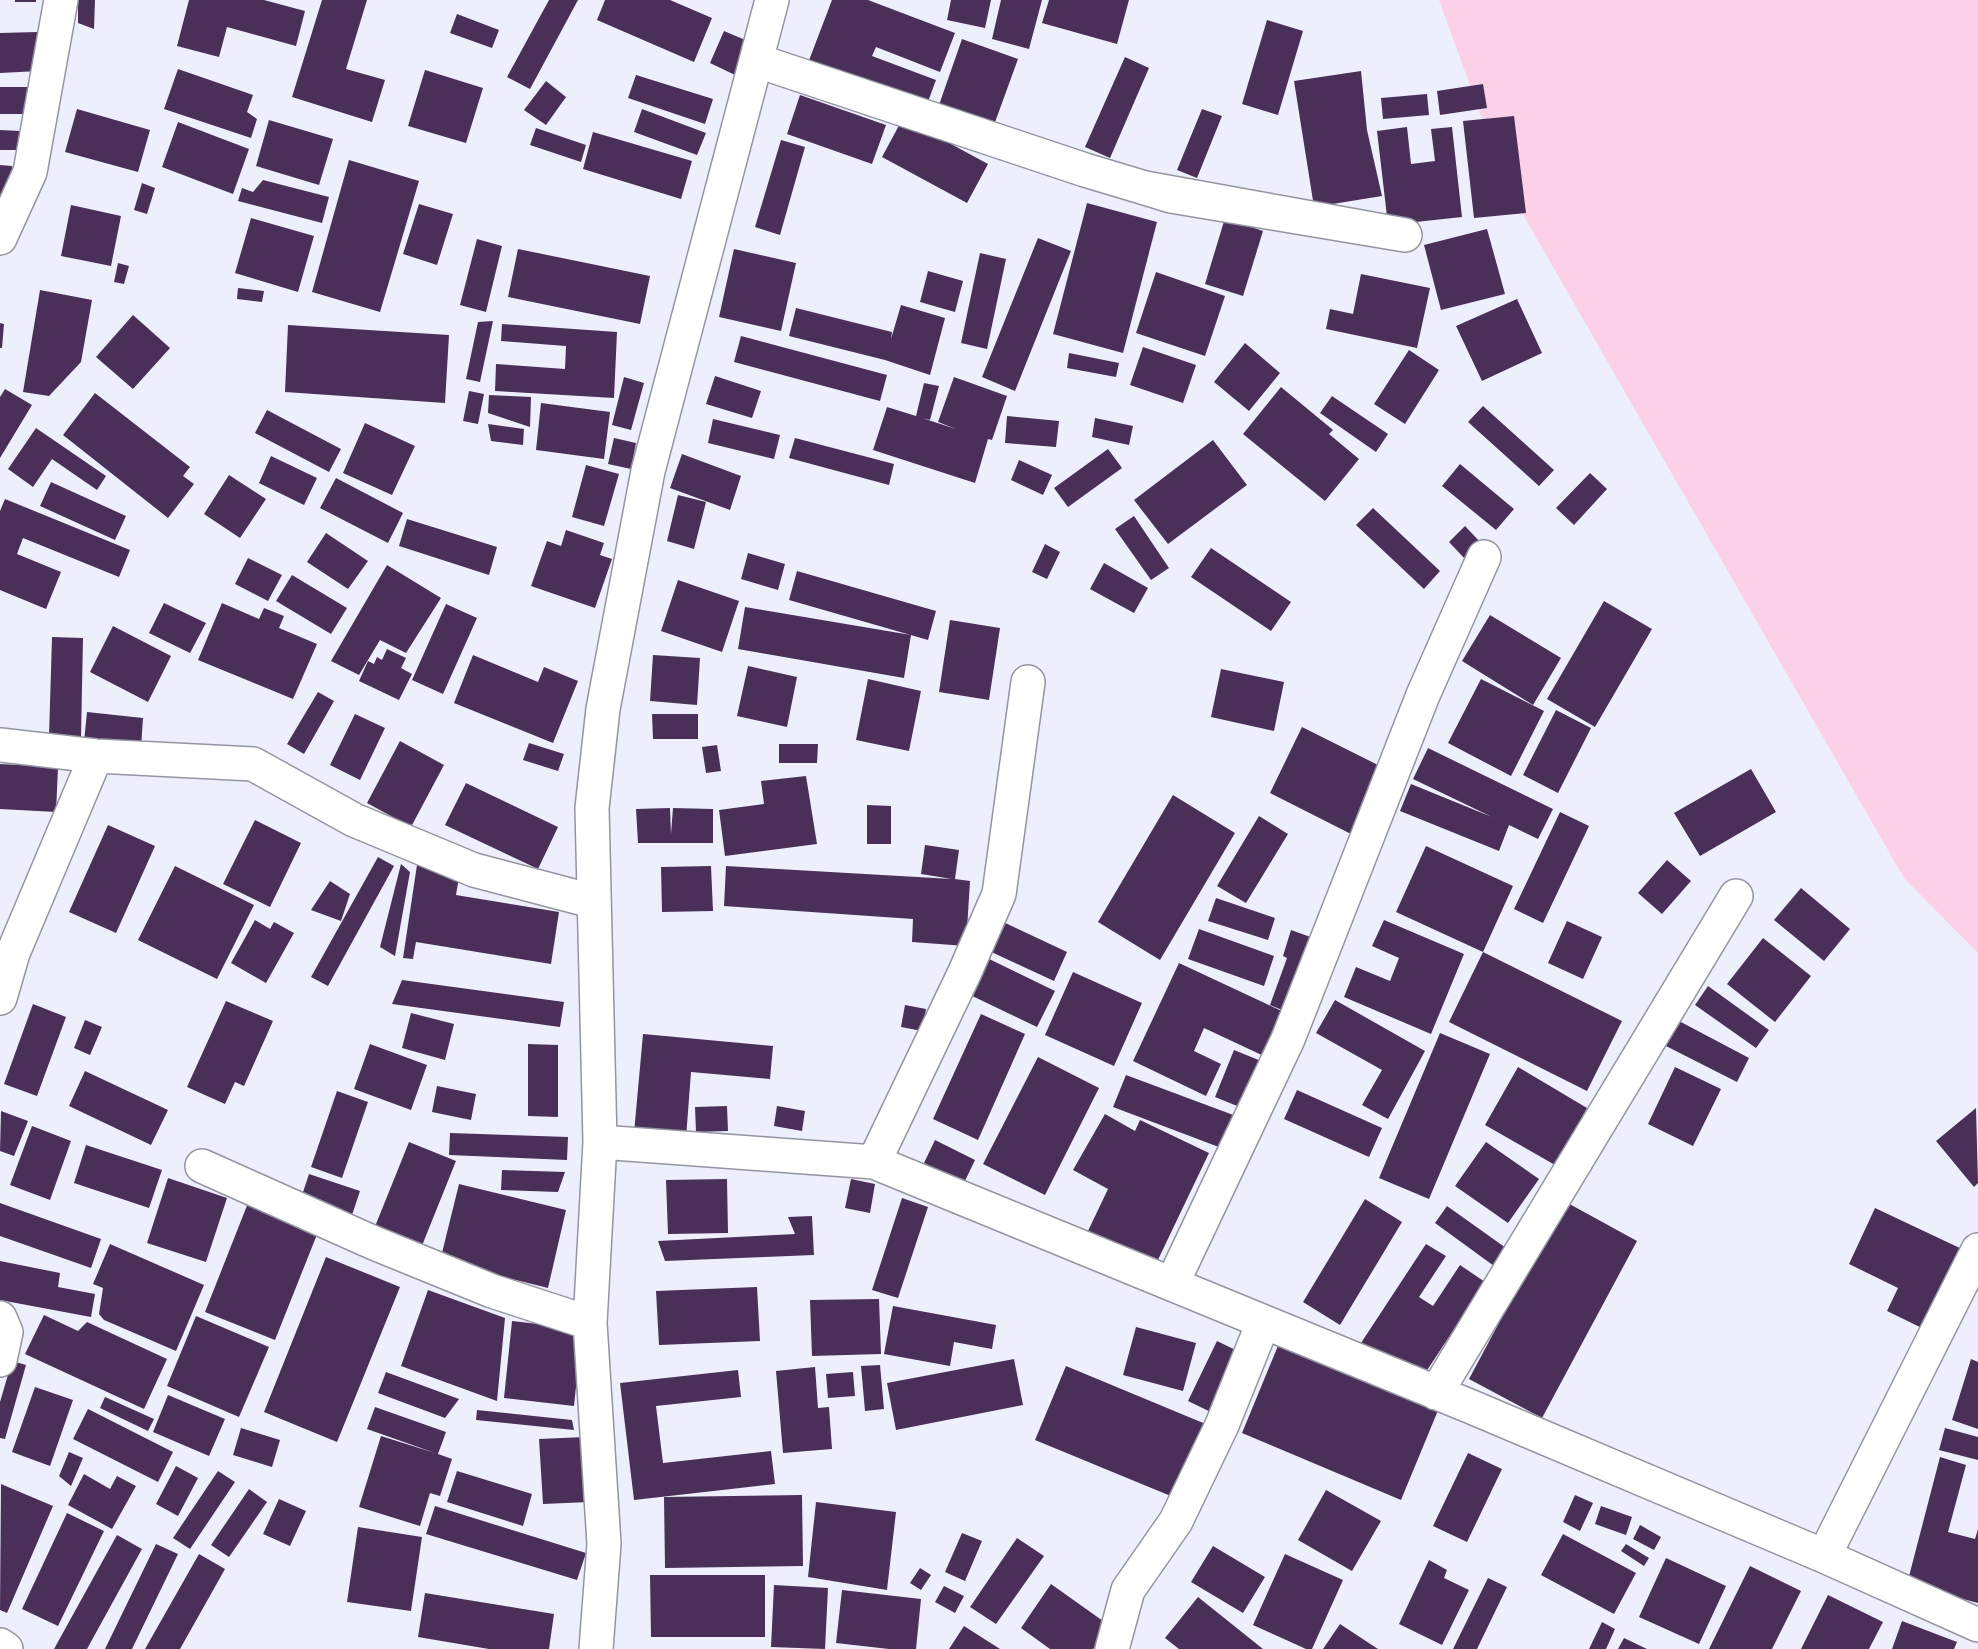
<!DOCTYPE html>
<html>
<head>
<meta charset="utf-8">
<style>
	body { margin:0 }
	canvas { display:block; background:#edeffc }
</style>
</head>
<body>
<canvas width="1978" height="1649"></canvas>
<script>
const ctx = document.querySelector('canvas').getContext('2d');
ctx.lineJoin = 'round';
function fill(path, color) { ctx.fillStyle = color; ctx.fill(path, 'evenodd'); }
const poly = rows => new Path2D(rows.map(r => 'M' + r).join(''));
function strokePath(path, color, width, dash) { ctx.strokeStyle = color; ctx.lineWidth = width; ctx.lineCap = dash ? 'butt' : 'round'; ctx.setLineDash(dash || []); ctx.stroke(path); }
const green = poly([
	[1439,0,1978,0,1978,953,1904,878,1506,185]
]);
const building = poly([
	[15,0,36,0,36,2,15,2],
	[78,0,95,0,94,29,78,23],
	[189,0,264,0,305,11,296,46,227,27,219,57,177,46],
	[322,0,367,0,346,69,385,80,372,122,292,97],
	[549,0,578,0,530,89,507,77],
	[605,0,670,0,712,18,694,62,597,20],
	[832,0,868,0,955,33,940,72,876,47,872,56,936,80,926,107,808,63],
	[951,0,991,0,985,28,947,20],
	[1001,0,1042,0,1029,49,992,39],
	[1049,0,1129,0,1117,44,1042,23],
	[457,14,499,30,492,48,450,33],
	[1267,20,1303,31,1278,115,1242,104],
	[724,31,750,42,735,75,710,63],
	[37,32,39,71,0,73,0,33],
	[962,39,1018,59,994,125,939,105],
	[1125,57,1149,68,1110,158,1085,147],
	[178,69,253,95,247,112,257,119,251,138,164,109],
	[425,70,483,88,466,143,408,126],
	[1361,71,1367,130,1382,196,1314,207,1294,81],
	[636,75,713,99,705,124,628,98],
	[546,81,566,97,546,125,524,110],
	[1483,84,1487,108,1440,115,1437,91],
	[0,87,36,87,36,114,0,114],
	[1427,94,1429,115,1383,119,1381,98],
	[800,95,886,125,872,164,787,134],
	[77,109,150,130,138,172,65,152],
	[642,109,706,133,697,155,634,132],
	[1202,109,1222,116,1197,178,1177,170],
	[1514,116,1526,213,1474,218,1463,121],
	[903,118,988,164,967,203,882,157],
	[269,120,333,139,319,185,256,166],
	[178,122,249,149,233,194,162,167],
	[1407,127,1411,164,1435,161,1431,129,1452,127,1462,217,1388,225,1377,131],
	[536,128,586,145,581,162,530,145],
	[0,130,20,131,20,150,0,150],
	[593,132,692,161,681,199,583,169],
	[781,140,805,147,780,235,755,227],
	[349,160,419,181,380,312,312,292],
	[0,165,12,166,11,206,0,206],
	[263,180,329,197,322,223,238,201,242,188,253,192],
	[142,183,155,188,147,214,134,210],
	[1087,203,1157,222,1123,353,1053,334],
	[419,204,453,214,437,265,403,254],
	[71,205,121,216,111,266,61,256],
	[251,218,314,236,298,292,235,273],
	[1225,218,1263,231,1243,296,1205,284],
	[1487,229,1505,294,1441,310,1424,245],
	[1038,238,1071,251,1015,391,982,377],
	[477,239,502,246,486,312,460,305],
	[518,249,650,276,640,324,508,297],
	[734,249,796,263,781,331,719,317],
	[980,253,1006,259,987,349,961,343],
	[118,263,129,266,124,284,114,282],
	[928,271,963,281,955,312,920,302],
	[1156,272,1225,296,1205,356,1136,333],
	[1361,274,1430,288,1417,348,1326,329,1330,309,1353,314],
	[238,288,264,291,262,302,237,299],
	[40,290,92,300,81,362,49,396,23,392],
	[1517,299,1542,353,1482,381,1456,326],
	[901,305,945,318,930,375,885,360,789,336,796,308,892,332,891,339],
	[133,315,170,348,133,389,96,357],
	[493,321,480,382,466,379,478,322],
	[0,323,4,324,2,348,0,348],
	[502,324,617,332,614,398,495,391,496,364,565,369,566,346,501,341],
	[288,325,449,335,445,403,285,392],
	[741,336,887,375,880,401,734,362],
	[1245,343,1280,373,1249,411,1214,382],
	[1143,347,1196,365,1183,403,1130,385],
	[1409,350,1439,370,1405,424,1374,404],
	[1069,353,1119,363,1116,377,1067,368],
	[715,376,761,391,752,418,706,404],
	[624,377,644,383,631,430,612,425],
	[954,377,1007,396,992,440,988,439,975,483,873,450,887,407,916,416,924,383,939,386,930,420,922,418,956,429,938,422],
	[1281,387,1333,430,1329,434,1359,459,1325,501,1243,434],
	[5,389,32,405,0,458,0,397],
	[469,391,484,394,478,424,463,421],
	[95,393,190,467,183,476,194,484,168,518,63,435],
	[489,395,531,397,530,427,488,413],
	[1332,396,1388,434,1376,452,1320,413],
	[541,403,610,412,604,459,536,450],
	[1483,406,1554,470,1539,486,1468,422],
	[267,410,341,449,329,472,255,433],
	[1007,416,1059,421,1056,447,1005,443],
	[1095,418,1133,426,1129,445,1092,437],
	[713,419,780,435,774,459,708,443],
	[365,423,415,446,392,495,343,473],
	[488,424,524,429,523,445,491,441],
	[36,428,106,476,97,490,52,459,33,487,8,469],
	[614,438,636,443,631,469,608,464],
	[795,438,894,464,889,485,789,458],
	[1213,440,1247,485,1168,544,1134,500],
	[1108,449,1122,468,1068,507,1054,488],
	[682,454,741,476,730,510,670,488],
	[271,456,317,478,304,505,259,483],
	[1019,460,1052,475,1043,495,1011,480],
	[1460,464,1514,509,1496,530,1442,486],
	[586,465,619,474,604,526,572,517],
	[1590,473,1607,489,1574,525,1556,508],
	[229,475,266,499,240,538,204,514],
	[336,478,403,513,388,543,320,508],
	[51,482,126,516,115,540,40,506],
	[678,495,706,502,694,549,667,541],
	[5,499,130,550,119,577,23,538,17,554,61,572,46,609,0,590,0,511],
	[1373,508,1440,571,1424,589,1356,525],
	[1134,516,1169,568,1151,580,1115,529],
	[407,519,497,547,489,575,399,546],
	[1465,526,1481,543,1465,559,1449,542],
	[566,530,604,543,600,555,612,559,595,608,531,586,547,541,561,546],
	[326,533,368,561,348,589,307,562],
	[1045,544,1060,552,1047,579,1032,572],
	[1211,548,1291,602,1271,631,1191,577],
	[748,553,785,564,778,590,741,579],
	[248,558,282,575,268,601,235,584],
	[1104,563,1148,588,1134,613,1090,589],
	[387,565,441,598,406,653,380,640,359,675,331,661],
	[797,571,936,611,928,640,789,600],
	[292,575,347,608,331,634,276,601],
	[678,580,739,601,722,652,661,631],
	[1604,601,1652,629,1595,727,1547,699],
	[164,603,206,623,190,653,149,633],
	[222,603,259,619,264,608,284,616,279,628,317,644,293,699,198,660],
	[446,604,477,618,443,694,412,680],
	[745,607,911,635,904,678,738,649],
	[1490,615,1561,658,1533,705,1462,661],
	[950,620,1000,628,989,700,939,692],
	[113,626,171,656,148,702,90,672],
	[52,637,83,638,81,737,49,736],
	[387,649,406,658,401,668,412,674,399,700,359,681,368,661,374,664,377,657,382,660],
	[473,655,538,682,544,667,578,681,553,743,454,703],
	[653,655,700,658,697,705,650,701],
	[748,666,797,677,787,727,737,716],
	[1221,669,1284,682,1274,731,1211,717],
	[868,679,921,691,909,751,856,740],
	[1481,679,1544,711,1511,776,1448,743],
	[318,692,334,701,304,754,287,744],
	[1556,710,1591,728,1558,793,1523,775],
	[87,712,143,718,141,748,84,742],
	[355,714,385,728,360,780,330,765],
	[652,714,698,714,698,739,653,739],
	[1302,727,1384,768,1351,834,1270,793],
	[400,741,444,765,411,827,367,803],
	[529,743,564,754,558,771,523,760],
	[779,744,818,744,817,763,779,763],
	[717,745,721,771,706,773,702,747],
	[1428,748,1553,809,1538,839,1509,825,1499,851,1400,811,1411,784,1492,817,1413,779],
	[0,764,58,767,56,812,0,809],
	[1751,769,1776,812,1700,856,1674,813],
	[806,776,817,844,725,856,719,810,764,804,761,781],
	[466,783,558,827,538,869,445,825],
	[1173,795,1235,833,1160,960,1098,922],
	[867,805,891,806,891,844,867,844],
	[670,808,671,834,673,808,713,809,713,843,638,843,636,809],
	[1560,812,1589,826,1543,923,1514,909],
	[1259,816,1288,834,1246,903,1217,886],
	[255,820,301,843,270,907,223,884],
	[108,825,155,846,116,933,69,912],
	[925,845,959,850,955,879,970,881,966,946,912,942,913,919,724,906,726,866,952,879,921,874],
	[1426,846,1513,886,1483,952,1396,912],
	[378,857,394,866,328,986,311,977],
	[1667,860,1691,881,1662,914,1638,893],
	[401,864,410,872,395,956,380,947],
	[417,865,460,871,456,895,559,912,551,964,416,942,413,959,403,958],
	[175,866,254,905,217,979,138,940],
	[711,866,713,911,662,912,661,867],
	[330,881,350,894,341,921,311,910],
	[1801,888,1850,929,1824,961,1774,920],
	[1216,898,1275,918,1268,940,1208,921],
	[255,920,270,929,274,922,294,933,266,983,231,963],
	[1384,920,1464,954,1431,1034,1344,997,1356,967,1390,981,1399,958,1372,946],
	[1001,921,1067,952,1054,981,987,950],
	[1567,921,1602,937,1583,979,1548,963],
	[1199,929,1274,956,1264,986,1188,959],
	[1291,930,1316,939,1294,1015,1270,1005,1287,958,1283,956],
	[1763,938,1811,976,1775,1022,1727,984],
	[1483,952,1622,1021,1587,1091,1449,1022],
	[983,956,1055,991,1037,1027,966,993],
	[1179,963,1286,1013,1266,1057,1204,1028,1194,1051,1221,1064,1206,1096,1133,1061],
	[1073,972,1142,1003,1114,1066,1045,1035],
	[402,980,564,1002,560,1027,392,1004],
	[1708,986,1769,1030,1756,1048,1695,1005],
	[1335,1000,1425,1051,1388,1119,1362,1105,1382,1070,1316,1033],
	[226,1001,273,1021,244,1086,235,1082,225,1104,187,1087],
	[33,1004,66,1017,37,1096,4,1084],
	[905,1005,926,1009,922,1031,901,1027],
	[411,1013,454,1024,445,1060,402,1048],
	[981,1014,1025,1034,978,1140,933,1119],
	[85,1020,102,1027,90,1055,74,1048],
	[1679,1021,1749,1058,1737,1082,1666,1046],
	[1440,1033,1490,1054,1429,1199,1379,1178],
	[643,1034,773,1046,770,1079,691,1072,686,1138,634,1133],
	[370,1044,427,1065,411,1110,354,1089],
	[528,1044,558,1045,558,1117,528,1116],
	[1234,1050,1266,1063,1247,1110,1215,1097],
	[1038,1057,1099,1088,1045,1195,983,1164],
	[1518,1067,1587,1108,1555,1165,1485,1125],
	[1675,1067,1721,1089,1693,1146,1648,1124],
	[85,1071,168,1110,151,1145,69,1106],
	[1126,1075,1244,1119,1232,1152,1113,1107],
	[437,1086,476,1094,471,1120,432,1112],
	[1297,1090,1382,1128,1369,1157,1284,1119],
	[337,1091,368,1102,342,1178,311,1167],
	[727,1106,728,1131,696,1132,695,1107],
	[777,1106,805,1111,802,1131,774,1126],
	[1976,1108,1978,1183,1974,1187,1936,1141],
	[1,1111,28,1121,14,1156,0,1151],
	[1105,1114,1135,1131,1140,1120,1209,1153,1155,1266,1087,1233,1108,1189,1073,1170],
	[32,1126,71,1141,50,1200,10,1185],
	[450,1133,568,1137,567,1160,449,1155],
	[935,1140,975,1160,964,1183,924,1163],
	[409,1142,456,1161,419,1253,372,1234],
	[1486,1142,1539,1179,1508,1223,1455,1186],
	[86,1145,162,1170,149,1208,74,1183],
	[502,1170,565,1172,558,1192,501,1190],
	[309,1174,360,1191,351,1218,300,1201],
	[168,1178,227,1198,206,1262,147,1243],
	[727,1179,728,1233,668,1234,666,1180],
	[851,1179,875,1184,870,1213,845,1208],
	[459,1184,566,1210,548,1288,440,1261],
	[902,1198,928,1207,898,1298,872,1290],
	[1365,1199,1402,1222,1340,1325,1303,1302],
	[1564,1201,1637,1241,1542,1418,1469,1379],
	[0,1203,101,1239,91,1268,0,1236],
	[248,1203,318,1232,275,1340,205,1312],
	[1447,1206,1506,1248,1494,1266,1435,1223],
	[1875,1208,1964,1250,1926,1330,1887,1311,1898,1288,1849,1264],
	[812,1216,814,1255,665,1261,658,1241,795,1234,788,1217],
	[110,1244,204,1285,176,1351,104,1320,99,1314,103,1288,93,1284],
	[1426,1244,1446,1256,1419,1297,1433,1306,1460,1265,1485,1282,1420,1381,1361,1343],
	[326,1257,400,1287,337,1442,264,1412],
	[0,1261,60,1273,58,1287,95,1294,91,1317,0,1300],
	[757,1287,760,1341,659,1345,656,1291],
	[428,1290,505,1318,497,1401,401,1366],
	[879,1299,881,1354,812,1356,810,1300],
	[893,1306,996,1325,992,1349,954,1342,950,1366,884,1354],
	[44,1315,78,1331,87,1322,167,1359,144,1409,25,1354],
	[196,1316,269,1347,239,1417,167,1386],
	[512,1321,582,1329,574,1406,504,1398],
	[1136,1327,1196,1343,1183,1391,1123,1375],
	[1217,1341,1248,1356,1219,1416,1188,1401],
	[1280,1341,1439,1408,1401,1500,1242,1433],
	[1014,1359,1023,1405,896,1430,887,1383],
	[1971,1359,1978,1362,1978,1429,1952,1420],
	[12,1361,26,1365,5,1439,0,1438,0,1402],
	[880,1365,884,1409,865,1411,861,1366],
	[1066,1366,1208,1425,1178,1499,1035,1440],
	[815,1367,818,1408,829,1407,832,1449,783,1453,776,1371],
	[738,1370,741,1397,656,1406,663,1463,771,1451,775,1484,634,1500,620,1383],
	[386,1372,459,1399,445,1418,378,1393],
	[853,1372,855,1396,828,1398,826,1374],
	[35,1387,73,1400,50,1466,12,1452],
	[168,1395,225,1419,209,1456,153,1432],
	[105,1397,154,1419,148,1431,100,1408],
	[375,1407,446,1432,438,1454,452,1459,440,1496,430,1493,420,1526,359,1507,381,1436,435,1453,367,1429],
	[88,1409,173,1452,158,1482,73,1439],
	[477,1410,572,1420,574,1430,476,1420],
	[241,1428,280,1440,272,1467,233,1455],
	[1945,1428,1978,1437,1978,1460,1939,1450],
	[585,1437,589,1502,543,1504,539,1439],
	[69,1452,83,1458,71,1486,59,1476],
	[1468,1453,1502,1469,1467,1542,1433,1526],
	[1940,1457,1966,1465,1948,1532,1975,1539,1978,1529,1978,1603,1907,1584],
	[176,1466,198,1478,178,1516,156,1504],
	[218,1471,235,1482,190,1549,173,1538],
	[457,1471,532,1494,523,1526,447,1502],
	[84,1474,110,1489,117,1476,136,1486,112,1529,68,1505],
	[1,1484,53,1506,7,1613,0,1610],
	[249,1489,267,1502,229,1557,211,1545],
	[1326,1490,1381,1521,1352,1571,1298,1540],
	[802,1495,803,1566,665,1568,664,1497],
	[1575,1495,1593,1503,1580,1531,1563,1522],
	[279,1499,306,1511,290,1546,263,1534],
	[816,1502,896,1512,887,1590,808,1577],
	[435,1506,586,1553,577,1580,426,1534],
	[1601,1506,1632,1517,1626,1535,1595,1524],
	[67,1513,104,1531,58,1626,22,1609],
	[1640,1525,1661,1537,1654,1550,1633,1539],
	[358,1527,422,1537,411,1611,347,1602],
	[962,1533,982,1541,965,1581,945,1572],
	[1563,1534,1636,1573,1614,1614,1541,1575],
	[117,1535,142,1549,87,1649,54,1649],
	[1017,1538,1044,1556,996,1624,970,1607],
	[156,1544,178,1554,132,1649,105,1649],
	[1626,1544,1649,1558,1644,1566,1621,1551],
	[1213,1546,1265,1577,1243,1613,1191,1582],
	[199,1554,225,1569,180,1649,145,1649],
	[1285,1554,1343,1580,1312,1649,1306,1649,1253,1625],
	[1666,1558,1726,1586,1699,1644,1639,1617],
	[1429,1560,1447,1570,1444,1578,1469,1590,1442,1645,1399,1624],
	[1750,1566,1801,1591,1772,1649,1709,1649],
	[920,1568,931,1575,921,1590,910,1583],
	[650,1575,765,1575,765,1637,651,1637],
	[1488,1578,1507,1587,1477,1649,1453,1649],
	[1051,1584,1110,1626,1093,1649,1050,1649,1021,1628],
	[774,1585,828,1588,825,1649,771,1647],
	[944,1586,964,1596,955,1613,935,1602],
	[842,1590,921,1599,916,1649,889,1649,836,1643],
	[425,1593,554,1614,549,1649,489,1649,418,1637],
	[1828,1595,1883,1622,1869,1649,1801,1649],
	[1198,1597,1263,1649,1179,1649,1165,1638],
	[1902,1621,1957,1642,1954,1649,1892,1649],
	[1602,1622,1615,1629,1606,1649,1589,1649],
	[1340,1624,1378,1649,1323,1649],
	[964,1626,1000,1649,949,1649],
	[1624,1638,1647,1649,1618,1649]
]);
const street = poly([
	[758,61,1085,170,1145,188,1171,196,1405,235,1145,188],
	[0,238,30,172,61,0],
	[0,745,96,756,253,764,354,820,474,870,592,901],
	[0,998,13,953,96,756],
	[600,1142,874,1162,1474,1408,1824,1556,1978,1625],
	[874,1162,964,974,999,894,1028,682],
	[202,1166,374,1243,492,1291,590,1323],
	[1172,1284,1288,1039,1423,695,1484,557],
	[0,1318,6,1332,0,1360],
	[1436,1393,1736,896],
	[1824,1556,1978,1250],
	[0,1645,6,1649],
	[596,1649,604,1544,590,1323,600,1142,592,808,603,709,648,471,772,0],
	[1112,1649,1128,1590,1176,1521,1222,1425,1263,1323]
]);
fill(green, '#fcd1e7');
fill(building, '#4a3059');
strokePath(street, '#9395a1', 36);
strokePath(street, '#fff', 33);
</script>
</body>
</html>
